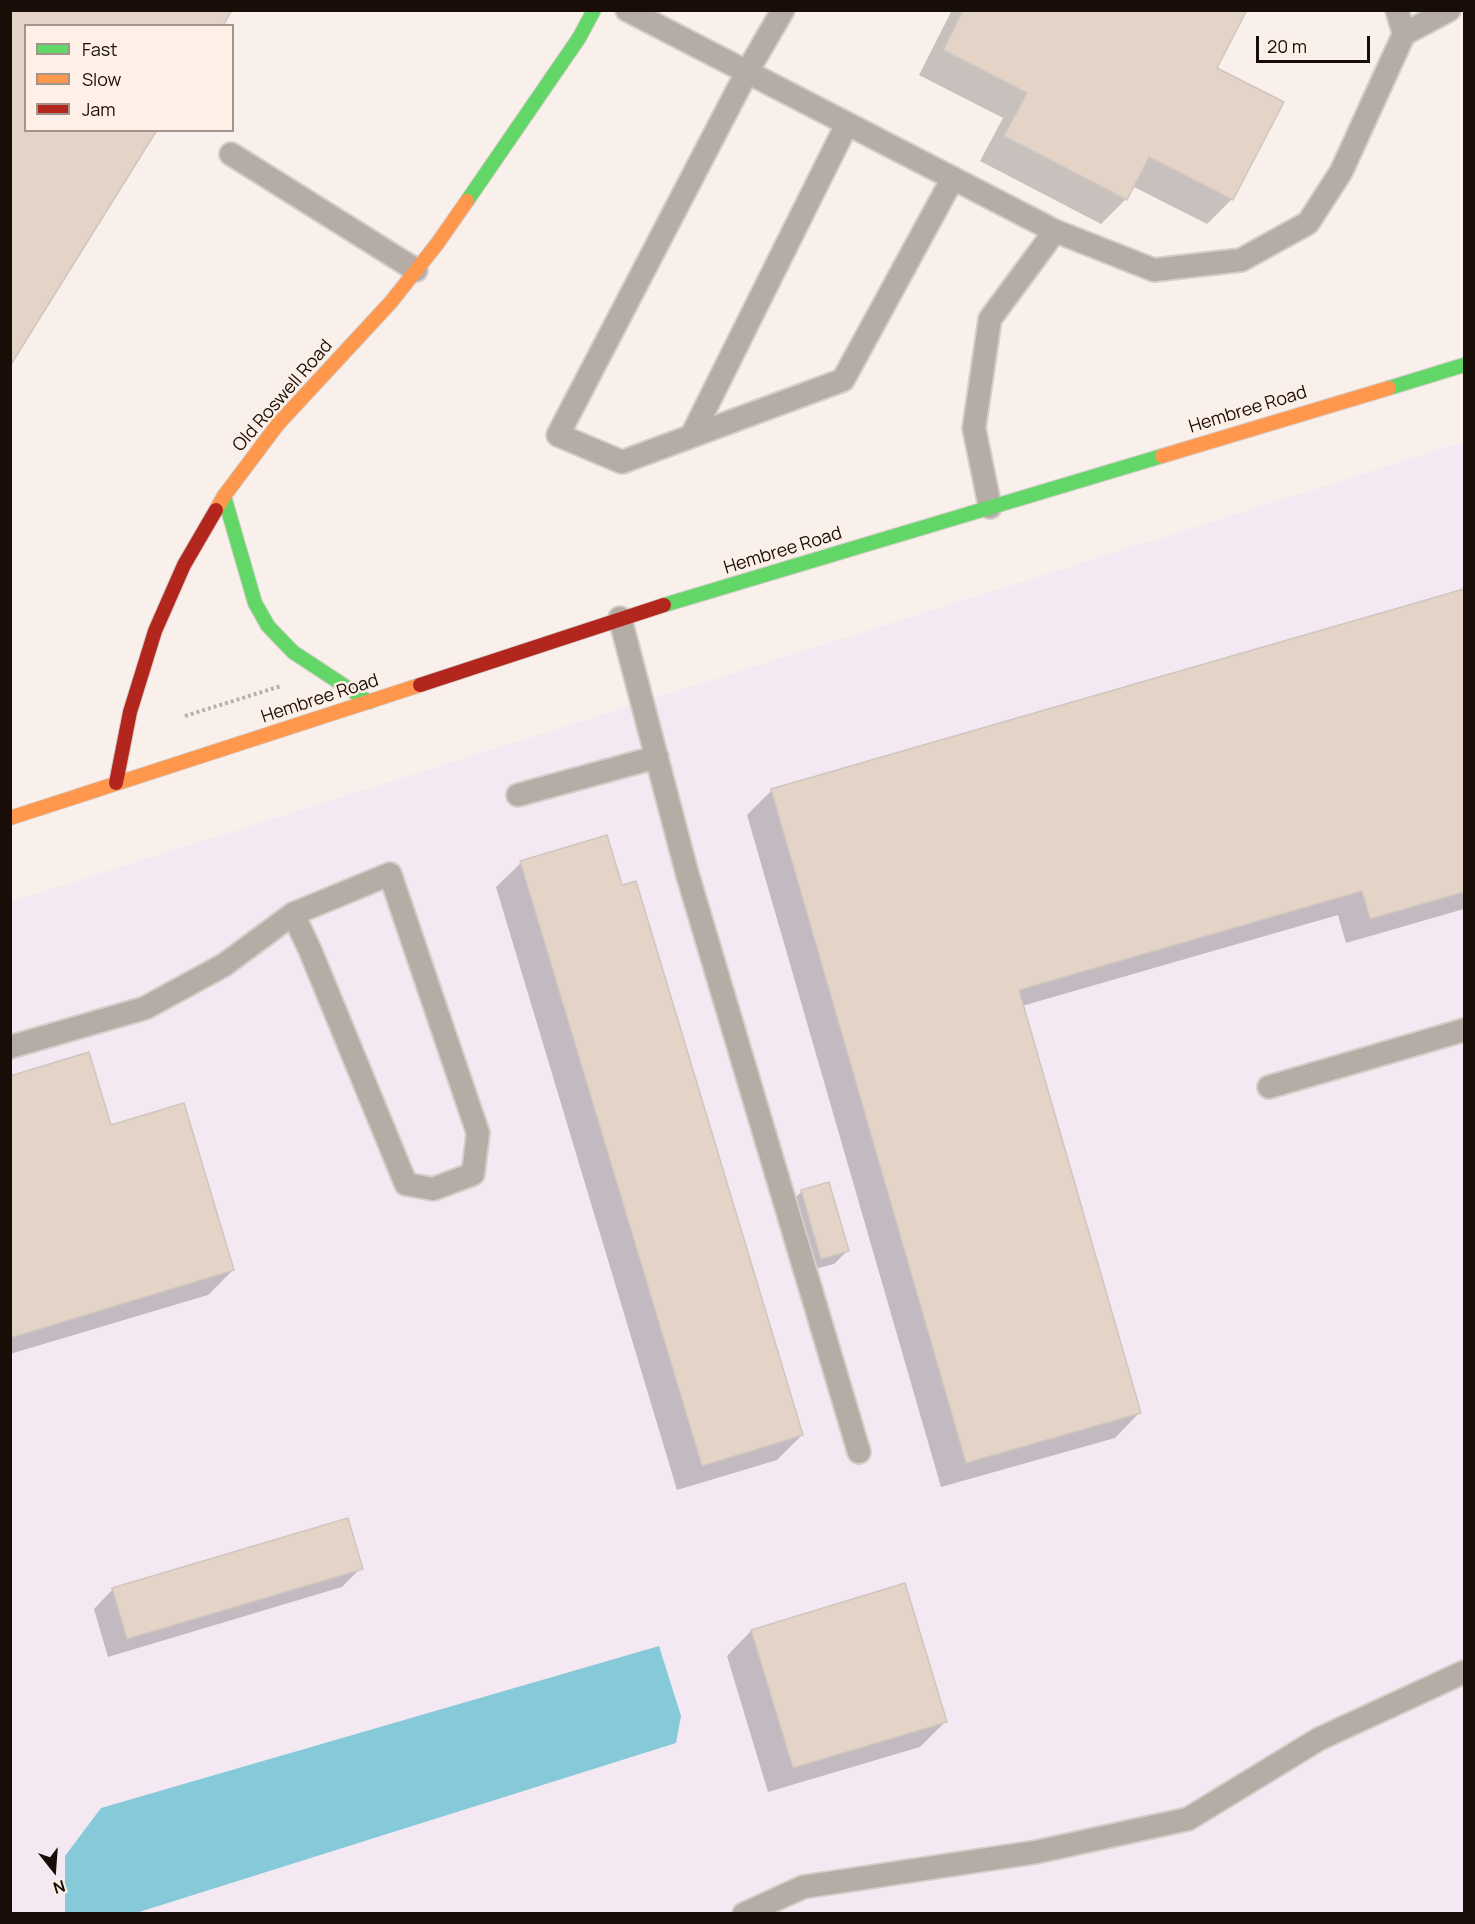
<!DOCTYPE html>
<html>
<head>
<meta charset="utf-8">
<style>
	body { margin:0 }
	#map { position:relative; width:1475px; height:1924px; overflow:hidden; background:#f9f0ec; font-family:Manrope,sans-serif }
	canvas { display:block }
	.frame { position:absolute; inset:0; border:12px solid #190e07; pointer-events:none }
	.legend { position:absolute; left:24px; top:24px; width:210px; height:108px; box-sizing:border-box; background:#feefe7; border:2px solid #a2958d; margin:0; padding:8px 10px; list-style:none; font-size:18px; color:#190e07 }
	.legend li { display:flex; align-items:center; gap:12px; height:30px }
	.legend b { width:30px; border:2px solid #a2958d }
	.north { position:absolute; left:24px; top:1840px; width:60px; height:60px; -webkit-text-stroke:4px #feefe7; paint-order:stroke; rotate:163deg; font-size:16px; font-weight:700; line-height:24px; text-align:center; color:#190e07 }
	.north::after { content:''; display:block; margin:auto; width:21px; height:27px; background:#190e07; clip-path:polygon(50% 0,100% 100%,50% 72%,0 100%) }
	.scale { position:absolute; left:1256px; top:36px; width:114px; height:27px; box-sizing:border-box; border:3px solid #190e07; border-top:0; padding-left:8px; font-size:18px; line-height:21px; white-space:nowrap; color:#190e07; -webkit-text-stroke:4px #feefe7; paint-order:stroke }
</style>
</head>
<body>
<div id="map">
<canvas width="1475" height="1924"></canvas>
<div class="frame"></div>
<ul class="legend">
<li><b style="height:8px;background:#63d668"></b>Fast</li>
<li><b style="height:8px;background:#ff974d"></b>Slow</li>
<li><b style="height:8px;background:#b3261e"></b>Jam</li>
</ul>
<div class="north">N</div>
<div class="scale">20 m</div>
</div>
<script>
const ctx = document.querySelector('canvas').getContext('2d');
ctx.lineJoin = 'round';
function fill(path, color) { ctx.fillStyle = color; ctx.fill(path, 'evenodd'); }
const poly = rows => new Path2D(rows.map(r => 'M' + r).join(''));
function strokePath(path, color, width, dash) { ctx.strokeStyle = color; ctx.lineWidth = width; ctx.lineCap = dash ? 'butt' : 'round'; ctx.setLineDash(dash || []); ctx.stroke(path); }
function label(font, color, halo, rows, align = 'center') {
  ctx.font = font + ' Manrope,sans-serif'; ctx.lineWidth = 5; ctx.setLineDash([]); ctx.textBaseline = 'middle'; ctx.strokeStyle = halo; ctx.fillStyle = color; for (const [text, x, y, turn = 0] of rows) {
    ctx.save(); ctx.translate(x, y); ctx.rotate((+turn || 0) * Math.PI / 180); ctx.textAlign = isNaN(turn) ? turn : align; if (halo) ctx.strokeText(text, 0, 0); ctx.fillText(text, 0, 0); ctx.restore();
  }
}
const industrial = poly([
	[1464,442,1464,1913,11,1913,10,902]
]);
const water = poly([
	[659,1646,681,1716,676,1743,136,1913,65,1913,65,1856,101,1808]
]);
const shadow = poly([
	[952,10,1245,10,1215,69,1282,103,1232,199,1207,224,1132,186,1126,199,1101,224,980,161,1003,118,919,75],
	[1464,591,1464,909,1346,943,1338,915,1022,1006,1139,1413,1115,1438,941,1487,747,815,772,790],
	[521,863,802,1435,777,1460,677,1490,496,887],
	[10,1077,110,1127,233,1270,208,1295,10,1354],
	[802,1191,847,1251,834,1264,808,1271,789,1204],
	[361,1568,342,1587,108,1657,94,1609,113,1589],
	[751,1631,945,1722,920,1747,768,1792,727,1656]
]);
const building = poly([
	[10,10,232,10,223,26,26,26,26,130,157,130,10,366,10,10],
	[963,10,1247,10,1217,68,1284,102,1233,200,1149,157,1127,200,1004,136,1027,93,943,50,963,10],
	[1464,589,1464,892,1370,919,1362,891,1019,990,1141,1413,966,1463,771,789,1464,589],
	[607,835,622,885,636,881,803,1435,702,1466,520,861,607,835],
	[89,1052,111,1125,184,1103,234,1270,10,1338,10,1076,89,1052],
	[829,1182,849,1251,821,1259,801,1190,829,1182],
	[348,1518,363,1569,127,1639,112,1588,348,1518],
	[905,1583,947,1722,793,1768,751,1630,905,1583]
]);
const path = poly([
	[185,716,281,686]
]);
const lane = poly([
	[627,10,1055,231,990,319,974,428,990,507],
	[783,10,747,72,558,435,622,462,843,380,953,178],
	[1397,10,1404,34],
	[231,154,416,270],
	[1055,231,1154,270,1241,260,1308,223,1341,172,1404,34,1449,10],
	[692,435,847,124],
	[620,618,687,873,859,1452],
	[518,795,657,757],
	[10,1047,145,1008,224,965,293,914,390,874,478,1133,473,1174,433,1189,406,1184,310,950,293,914],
	[1269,1087,1464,1030],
	[744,1914,803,1887,1036,1852,1188,1819,1319,1739,1464,1672]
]);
const fast = poly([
	[467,201,579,38,594,10],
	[1389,388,1464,365],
	[224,496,255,603,268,626,293,652,369,702],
	[664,605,1162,456]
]);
const slow = poly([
	[1162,456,1389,388],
	[216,510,224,496,278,424,391,302,437,244,467,201],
	[10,818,420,685]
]);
const jam = poly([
	[420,685,664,605],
	[116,783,130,712,155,631,184,565,216,510]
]);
const streetNames = [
	["Old Roswell Road",283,396,-49],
	["Hembree Road",1248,410,-17],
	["Hembree Road",783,551,-17],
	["Hembree Road",320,699,-18]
];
fill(industrial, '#f4e9f2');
fill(water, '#86cad9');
fill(shadow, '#0003');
fill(building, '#e4d4c7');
strokePath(building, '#cfc6bf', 1.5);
strokePath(lane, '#d4cdc8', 26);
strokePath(fast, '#d4cdc8', 16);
strokePath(slow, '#d4cdc8', 16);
strokePath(jam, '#d4cdc8', 16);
strokePath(path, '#b8b0ab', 4, [3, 3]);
strokePath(lane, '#b6aca6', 22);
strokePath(fast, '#63d668', 14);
strokePath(slow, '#ff974d', 14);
strokePath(jam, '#b3261e', 14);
label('18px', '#190e07', '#feefe7', streetNames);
</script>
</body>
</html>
